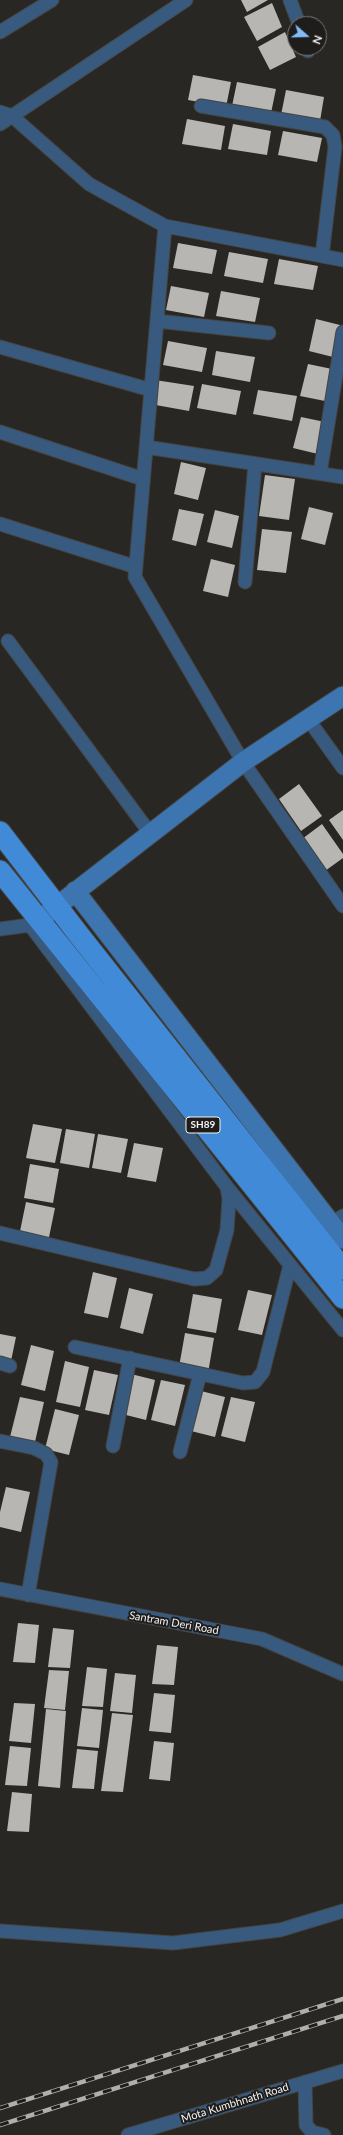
<!DOCTYPE html>
<html>
<head>
<meta charset="utf-8">
<style>
	body { margin:0 }
	#map { position:relative; width:343px; height:2135px; overflow:hidden; background:#282724; font-family:Lato,sans-serif }
	canvas { display:block }
	.north { position:absolute; left:287px; top:16px; width:40px; height:40px; box-sizing:border-box; background:#1e1d1b; border:1px solid #747371; border-radius:50%; rotate:110deg; font-size:11px; font-weight:700; line-height:16px; text-align:center; color:#f5f4f3 }
	.north::after { content:''; display:block; margin:auto; width:14px; height:18px; background:#83bcfb; clip-path:polygon(50% 0,100% 100%,50% 72%,0 100%) }
</style>
</head>
<body>
<div id="map">
<canvas width="343" height="2135"></canvas>
<div class="north">N</div>
</div>
<script>
const ctx = document.querySelector('canvas').getContext('2d');
ctx.lineJoin = 'round';
function fill(path, color) { ctx.fillStyle = color; ctx.fill(path, 'evenodd'); }
const poly = rows => new Path2D(rows.map(r => 'M' + r).join(''));
function strokePath(path, color, width, dash) { ctx.strokeStyle = color; ctx.lineWidth = width; ctx.lineCap = dash ? 'butt' : 'round'; ctx.setLineDash(dash || []); ctx.stroke(path); }
function label(font, color, halo, rows, align = 'center') {
  ctx.font = font + ' Lato,sans-serif'; ctx.lineWidth = 4; ctx.setLineDash([]); ctx.textBaseline = 'middle'; ctx.strokeStyle = halo; ctx.fillStyle = color; for (const [text, x, y, turn = 0] of rows) {
    ctx.save(); ctx.translate(x, y); ctx.rotate((+turn || 0) * Math.PI / 180); ctx.textAlign = isNaN(turn) ? turn : align; if (halo) ctx.strokeText(text, 0, 0); ctx.fillText(text, 0, 0); ctx.restore();
  }
}
const building = poly([
	[241,0,268,0,247,12],
	[272,3,282,27,257,41,244,17],
	[285,32,296,57,270,70,258,47],
	[193,75,231,82,226,107,188,100],
	[237,82,276,89,271,113,232,106],
	[286,90,324,97,320,121,281,115],
	[187,119,225,126,221,150,182,144],
	[233,124,271,131,267,155,228,149],
	[283,131,322,138,317,162,278,155],
	[178,243,217,250,212,274,173,268],
	[229,252,268,259,263,283,224,276],
	[279,259,318,266,313,290,274,284],
	[171,286,209,293,204,317,166,310],
	[221,291,260,298,255,322,216,316],
	[316,319,340,325,333,357,309,351],
	[168,341,207,348,202,372,163,365],
	[216,351,255,357,250,382,212,375],
	[308,364,332,369,325,401,300,396],
	[155,380,194,386,189,411,150,404],
	[202,384,241,391,236,415,197,408],
	[258,390,297,396,292,421,253,414],
	[301,417,325,422,318,454,293,448],
	[181,462,206,468,198,500,174,494],
	[265,475,295,479,289,520,259,516],
	[309,507,333,513,325,545,301,539],
	[179,509,204,514,196,546,172,540],
	[215,510,239,516,232,548,207,542],
	[262,529,292,532,286,573,257,570],
	[211,559,235,565,228,597,203,591],
	[299,784,322,816,301,831,279,799],
	[343,810,343,840,329,820],
	[322,824,343,854,343,858,325,871,302,839],
	[33,1124,62,1129,55,1163,26,1158],
	[66,1129,95,1134,89,1168,60,1163],
	[98,1134,128,1139,121,1173,92,1168],
	[134,1143,163,1148,156,1182,127,1177],
	[30,1164,59,1169,53,1203,24,1198],
	[26,1202,55,1208,48,1242,19,1236],
	[93,1272,117,1278,108,1318,84,1313],
	[129,1288,153,1294,143,1334,120,1328],
	[248,1290,272,1295,262,1335,238,1330],
	[193,1294,222,1299,216,1333,187,1328],
	[185,1333,214,1338,208,1373,179,1367],
	[0,1334,16,1337,11,1361,0,1359],
	[31,1345,54,1351,45,1391,21,1385],
	[65,1361,89,1367,80,1407,56,1402],
	[94,1370,118,1375,109,1415,85,1410],
	[131,1374,155,1380,146,1420,122,1414],
	[161,1380,185,1385,175,1426,151,1420],
	[201,1391,225,1397,215,1437,191,1431],
	[20,1397,44,1402,35,1442,10,1437],
	[231,1397,255,1402,245,1442,221,1436],
	[55,1409,79,1415,69,1455,45,1449],
	[6,1487,30,1492,21,1532,0,1527,0,1512],
	[18,1623,39,1625,35,1663,13,1662],
	[53,1628,74,1630,70,1668,48,1667],
	[157,1645,178,1647,174,1685,152,1684],
	[87,1667,107,1669,103,1707,82,1706],
	[49,1670,69,1671,65,1710,44,1708],
	[115,1673,136,1675,132,1713,110,1711],
	[154,1693,175,1695,171,1733,149,1731],
	[14,1703,35,1704,31,1743,9,1741],
	[82,1708,103,1710,99,1748,77,1746],
	[46,1709,66,1711,60,1788,38,1786],
	[112,1713,133,1715,123,1792,101,1791],
	[154,1741,174,1743,170,1781,149,1779],
	[10,1746,31,1748,27,1786,5,1785],
	[77,1749,98,1751,94,1789,72,1788],
	[12,1792,32,1794,29,1832,7,1831]
]);
const street = poly([
	[290,0,299,24],
	[0,32,52,0],
	[307,48,308,51],
	[201,106,325,127,333,135,335,147,322,256],
	[0,112,12,116,89,184,165,226,343,260],
	[0,124,186,0],
	[165,226,135,577,243,762,343,906],
	[157,321,269,333],
	[0,347,151,390],
	[0,432,143,479],
	[146,447,343,477],
	[320,473,343,332],
	[0,524,136,567],
	[245,582,255,464],
	[8,641,150,833],
	[308,719,343,768],
	[39,920,30,925,227,1187,343,1330],
	[0,929,30,925],
	[331,1224,343,1216],
	[0,1233,194,1279,207,1278,216,1270,227,1230,229,1199,227,1187],
	[75,1347,243,1383,255,1382,263,1372,290,1265],
	[0,1363,10,1366],
	[0,1441,34,1448,46,1454,51,1462,28,1595],
	[113,1446,130,1358],
	[180,1452,200,1374],
	[0,1589,262,1639,343,1674],
	[0,1931,173,1943,280,1930,343,1911],
	[305,2082,306,2125,312,2132,324,2135],
	[128,2135,343,2071]
]);
const secondary = poly([
	[75,891,343,1239],
	[39,920,243,762,343,696]
]);
const primary = poly([
	[0,832,79,935,343,1269],
	[0,871,343,1298]
]);
const rail = poly([
	[0,2108,343,1999],
	[0,2125,343,2016]
]);
const shields = [
	[203,1125,34]
];
const shieldNames = [
	["SH89",203,1125]
];
const streetNames = [
	["Santram Deri Road",174,1623,10],
	["Mota Kumbhnath Road",235,2103,-17]
];
fill(building, '#b7b6b3');
strokePath(street, '#454441', 15);
strokePath(secondary, '#454441', 21);
strokePath(primary, '#454441', 23);
strokePath(street, '#385a7f', 13);
strokePath(secondary, '#3d75b1', 19);
strokePath(primary, '#408ad7', 21);
strokePath(rail, '#b0afae', 4.5);
strokePath(rail, '#1e1d1b', 3, [9]);
for (const [x, y, w] of shields) { const box = new Path2D(); box.roundRect(x - w / 2, y - 8, w, 16, 3); ctx.fillStyle = '#1e1d1b'; ctx.fill(box); strokePath(box, '#f5f4f3', 1); }
label('bold 10px', '#f5f4f3', null, shieldNames);
label('11px', '#f5f4f3', '#1e1d1b', streetNames);
</script>
</body>
</html>
